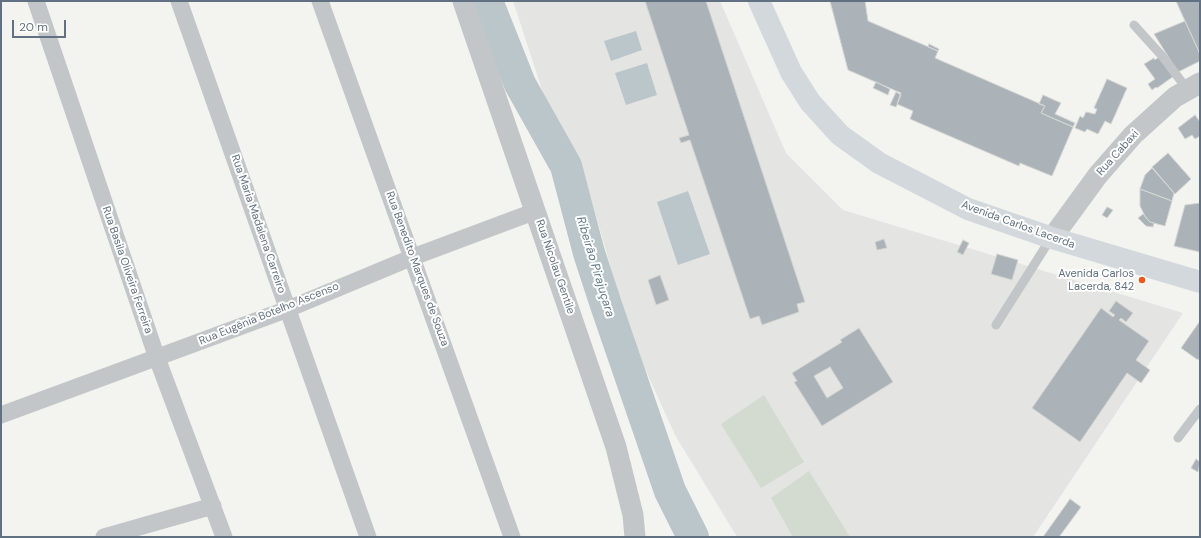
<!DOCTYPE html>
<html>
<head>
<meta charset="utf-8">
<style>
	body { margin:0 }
	#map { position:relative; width:1201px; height:538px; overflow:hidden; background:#f3f4ef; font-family:"DM Sans",sans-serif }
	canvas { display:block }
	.frame { position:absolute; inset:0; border:2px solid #617181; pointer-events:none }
	.scale { position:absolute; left:12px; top:20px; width:54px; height:18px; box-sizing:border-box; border:2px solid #617181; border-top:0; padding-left:5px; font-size:12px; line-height:14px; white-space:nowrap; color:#617181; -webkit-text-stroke:3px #fff; paint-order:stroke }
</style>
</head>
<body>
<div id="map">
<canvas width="1201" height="538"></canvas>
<div class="frame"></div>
<div class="scale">20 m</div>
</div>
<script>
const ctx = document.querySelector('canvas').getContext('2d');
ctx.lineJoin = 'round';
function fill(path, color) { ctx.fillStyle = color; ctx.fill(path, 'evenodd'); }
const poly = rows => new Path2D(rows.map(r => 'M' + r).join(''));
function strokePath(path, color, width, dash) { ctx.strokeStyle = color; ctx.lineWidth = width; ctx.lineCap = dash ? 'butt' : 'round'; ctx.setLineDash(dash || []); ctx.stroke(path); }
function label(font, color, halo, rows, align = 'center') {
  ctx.font = font + ' "DM Sans",sans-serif'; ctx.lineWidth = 4; ctx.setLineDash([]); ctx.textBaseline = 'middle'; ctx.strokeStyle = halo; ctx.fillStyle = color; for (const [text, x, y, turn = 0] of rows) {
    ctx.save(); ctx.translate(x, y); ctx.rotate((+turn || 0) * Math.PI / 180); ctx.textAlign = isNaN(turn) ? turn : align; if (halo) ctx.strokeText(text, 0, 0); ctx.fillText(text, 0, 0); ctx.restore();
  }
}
const built = poly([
	[513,1,720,1,786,153,843,210,1183,313,1033,537,737,537,675,435,631,338,580,160,547,105]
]);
const green = poly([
	[764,395,804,462,761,488,721,424],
	[809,471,850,537,793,537,771,498]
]);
const water = poly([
	[636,31,642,50,611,61,604,41],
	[647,63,657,95,626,105,615,73],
	[688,191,710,254,678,265,657,202]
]);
const river = poly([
	[487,1,520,84,566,166,589,253,606,305,670,491,693,537]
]);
const building = poly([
	[645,1,706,1,805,302,797,304,799,312,762,325,759,316,750,319,690,140,681,143,679,138,689,135,645,1],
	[830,1,865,1,868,21,938,51,935,58,1045,106,1041,113,1073,127,1052,176,1020,163,1019,166,910,119,913,111,897,104,901,93,848,70,830,1],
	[1176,1,1200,1,1200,54,1185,21,1176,1],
	[1185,21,1200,54,1200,61,1178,72,1154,34,1185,21],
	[929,44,939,49,938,51,928,47,929,44],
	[1160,56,1174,76,1157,88,1156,87,1152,90,1148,84,1155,79,1144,64,1154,58,1155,60,1160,56],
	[1107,79,1127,88,1111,124,1105,121,1098,134,1087,129,1085,132,1075,128,1080,116,1083,118,1086,112,1095,114,1097,109,1094,108,1107,79],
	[876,82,890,89,888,95,873,88,876,82],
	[896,92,901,95,896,107,890,105,896,92],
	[1043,95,1061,103,1055,114,1075,123,1073,127,1041,113,1045,106,1039,104,1043,95],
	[1195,115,1200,122,1200,136,1195,139,1192,135,1185,139,1178,128,1195,115],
	[1168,153,1191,179,1175,194,1152,167,1168,153],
	[1152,168,1174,193,1172,201,1140,189,1145,175,1152,168],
	[1140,189,1172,201,1165,226,1150,222,1146,218,1140,206,1140,189],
	[1200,203,1200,252,1174,246,1185,205,1200,203],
	[1107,207,1113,210,1107,218,1102,215,1107,207],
	[1143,214,1150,222,1154,223,1153,227,1146,226,1138,218,1143,214],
	[884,239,887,248,877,250,875,242,884,239],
	[963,240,969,243,963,255,957,252,963,240],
	[997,254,1018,260,1012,280,991,274,997,254],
	[660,275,669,300,656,305,648,280,660,275],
	[1116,301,1133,313,1126,322,1121,318,1119,320,1149,341,1136,360,1150,370,1141,383,1127,373,1080,442,1032,408,1101,308,1113,317,1115,315,1109,311,1116,301],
	[1200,321,1200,357,1198,360,1181,348,1200,321],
	[859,328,893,382,822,426,794,382,797,381,792,373,842,342,840,340,859,328],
	[830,367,843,388,827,398,814,376,830,367],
	[1196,459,1200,462,1198,472,1191,468,1196,459],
	[1070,499,1081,507,1059,537,1043,537,1070,499]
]);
const service = poly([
	[1134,25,1163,57,1187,89],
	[996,325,1051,238],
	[1178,438,1200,409]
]);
const minor = poly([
	[36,1,157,358,224,537],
	[179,1,368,537],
	[320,1,512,537],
	[1,415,288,309,413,257,536,211],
	[104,537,213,506]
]);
const tertiary = poly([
	[463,1,616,447,633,515,635,537],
	[1052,238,1098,175,1133,135,1175,97,1200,83]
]);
const primary = poly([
	[759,1,791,72,810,102,840,135,879,163,968,209,1052,238,1200,282]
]);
const markers = [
	[1142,280,4,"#e9591a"]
];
const streetNames = [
	["Rua Cabaxi",1118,153,-48],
	["Rua Maria Madalena Carreiro",258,224,71],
	["Avenida Carlos Lacerda",1018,225,20],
	["Rua Nicolau Gentile",555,267,71],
	["Rua Benedito Marques de Souza",417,269,70],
	["Rua Basila Oliveira Ferreira",127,270,71],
	["Rua Eugênia Botelho Ascenso",269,314,-22]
];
const poiNames = [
	["Avenida Carlos",1134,274],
	["Lacerda, 842",1134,287]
];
const waterNames = [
	["Ribeirão Pirajuçara",595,267,73]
];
fill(built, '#e4e5e3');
fill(green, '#d3dbd0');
fill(water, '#bbc6cb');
strokePath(river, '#bbc6cb', 32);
fill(building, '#abb2b8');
strokePath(building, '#d4d5d2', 1);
strokePath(service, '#c3c6c9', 9);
strokePath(minor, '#c3c6c9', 17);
strokePath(tertiary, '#c3c6c9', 21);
strokePath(primary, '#d2d8dc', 22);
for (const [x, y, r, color] of markers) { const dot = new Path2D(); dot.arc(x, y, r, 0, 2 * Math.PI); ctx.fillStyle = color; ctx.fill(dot); strokePath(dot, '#fff', 1.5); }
label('11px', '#617181', '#fff', streetNames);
label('11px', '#617181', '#fff', poiNames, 'right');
label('italic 12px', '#627a86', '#fff', waterNames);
</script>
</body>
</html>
